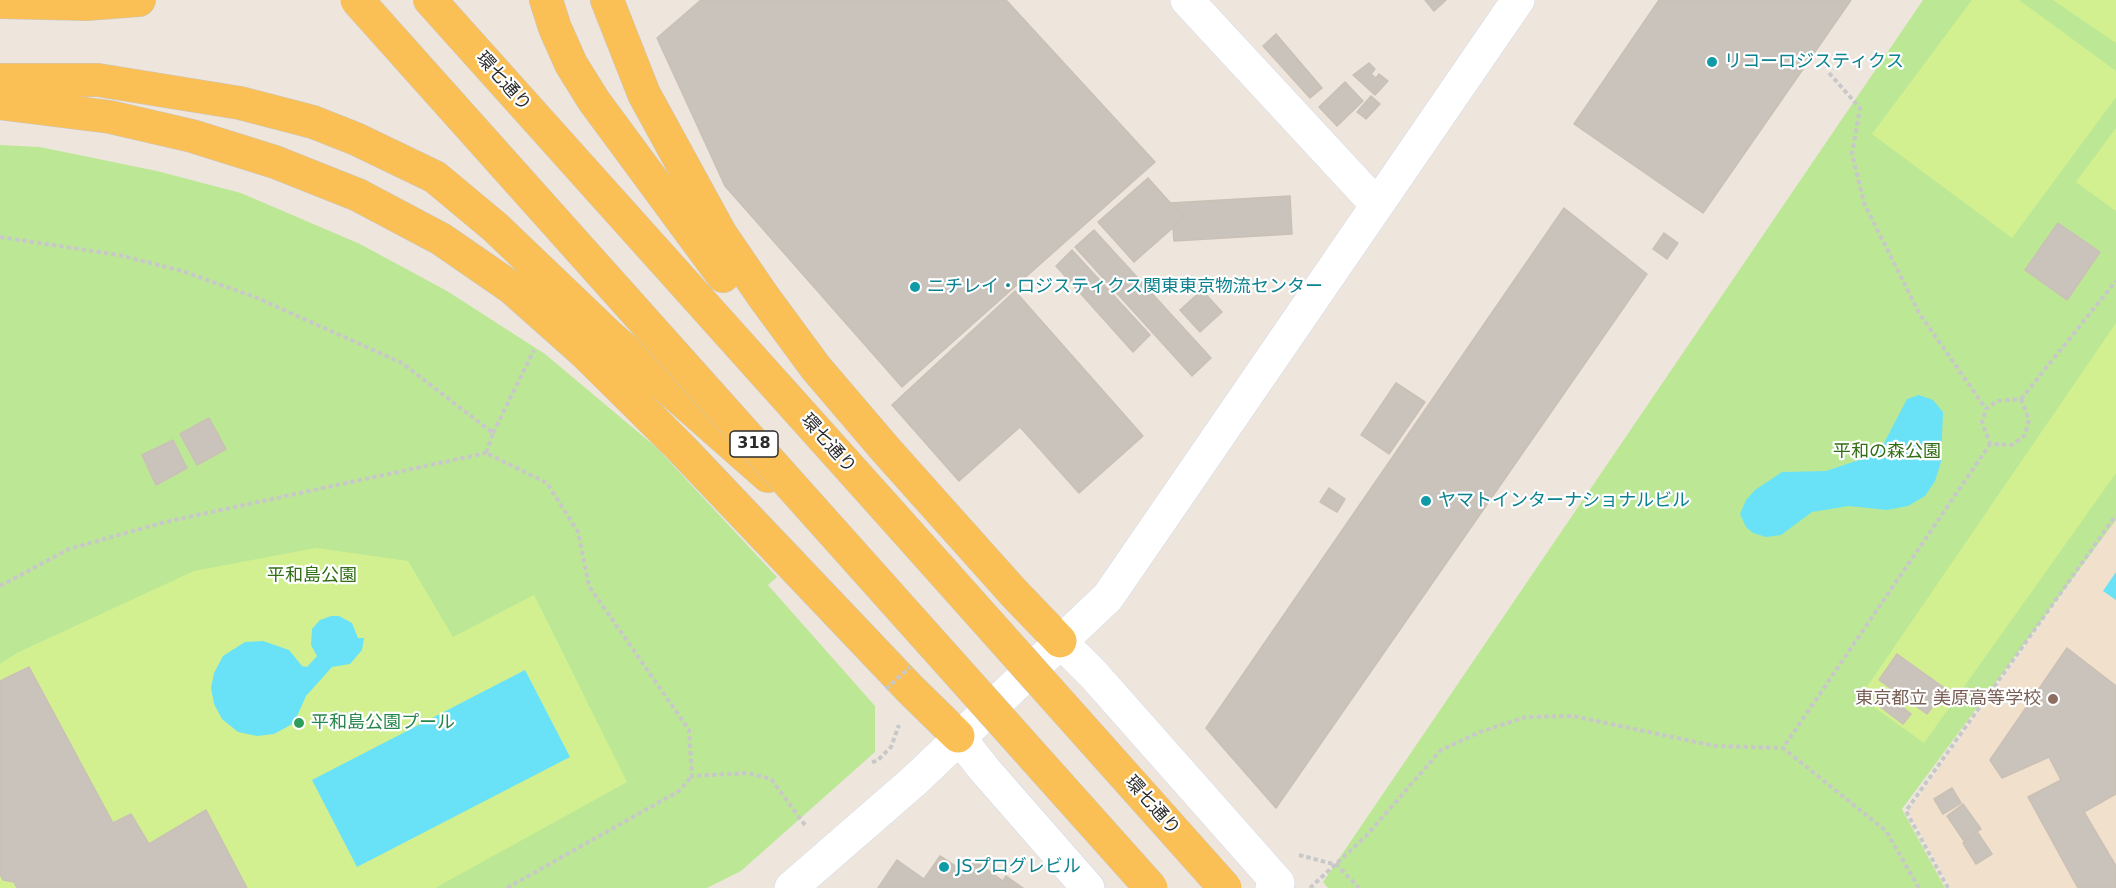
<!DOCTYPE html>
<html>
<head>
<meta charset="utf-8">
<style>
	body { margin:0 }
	canvas { display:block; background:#eee5dd }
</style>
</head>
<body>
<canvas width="2116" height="888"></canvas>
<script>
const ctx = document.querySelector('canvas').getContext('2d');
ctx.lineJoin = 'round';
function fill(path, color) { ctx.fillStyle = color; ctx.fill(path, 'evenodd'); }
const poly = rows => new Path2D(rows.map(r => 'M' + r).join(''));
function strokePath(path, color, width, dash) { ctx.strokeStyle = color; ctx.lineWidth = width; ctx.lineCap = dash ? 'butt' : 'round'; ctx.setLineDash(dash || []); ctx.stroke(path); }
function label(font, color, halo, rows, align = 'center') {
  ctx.font = font + ' "DejaVu Sans","Noto Sans JP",sans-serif'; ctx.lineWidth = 4.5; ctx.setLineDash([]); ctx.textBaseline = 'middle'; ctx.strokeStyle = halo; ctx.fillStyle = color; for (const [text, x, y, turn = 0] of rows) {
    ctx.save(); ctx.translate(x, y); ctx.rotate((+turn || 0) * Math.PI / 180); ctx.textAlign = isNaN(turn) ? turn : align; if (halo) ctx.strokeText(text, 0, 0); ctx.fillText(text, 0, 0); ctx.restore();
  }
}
const education = poly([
	[2116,520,2116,888,1951,888,1909,811]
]);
const green = poly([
	[1923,0,2116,0,2116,520,1902,809,1945,888,1328,888,1323,882],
	[0,145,40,147,157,171,241,193,360,244,447,291,545,354,657,448,777,577,768,585,875,706,875,752,741,871,707,888,0,888]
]);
const pitch = poly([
	[1972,0,2019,0,2116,71,2116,97,2012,238,1872,134],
	[2053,0,2116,0,2116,43],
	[2116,128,2116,211,2076,182],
	[2116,323,2116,473,1924,743,1860,697],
	[316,548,408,561,453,637,534,595,627,782,435,888,0,888,0,664,17,653,194,571]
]);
const water = poly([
	[1919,395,1933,400,1943,412,1941,462,1935,481,1925,496,1908,506,1887,510,1849,506,1812,512,1781,535,1766,537,1753,533,1746,527,1740,514,1746,500,1755,490,1782,472,1826,471,1871,456,1883,445,1907,399],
	[2116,572,2116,600,2103,591],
	[331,616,339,616,352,623,358,638,364,638,362,650,350,664,332,667,306,696,294,723,274,734,257,736,238,732,222,719,214,704,211,688,214,673,223,656,245,642,263,641,289,650,302,666,307,667,317,656,311,645,312,629,320,620],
	[525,670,570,757,357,867,312,780]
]);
const building = poly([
	[701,0,1006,0,1155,162,902,387,725,186,657,38,701,0],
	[1425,0,1446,0,1434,11,1425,0],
	[1659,0,1851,0,1703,213,1574,124,1659,0],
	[1276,34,1322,88,1310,98,1263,46,1276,34],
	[1369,63,1375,69,1371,74,1376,78,1379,74,1388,81,1375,95,1353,75,1369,63],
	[1345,82,1363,101,1337,126,1319,107,1345,82],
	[1371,96,1380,104,1366,119,1357,112,1371,96],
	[1148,178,1184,218,1134,262,1098,222,1148,178],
	[1290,196,1292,234,1174,241,1173,228,1184,218,1170,203,1290,196],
	[1564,208,1647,274,1276,808,1206,728,1564,208],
	[2058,223,2100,252,2067,300,2025,270,2058,223],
	[1094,230,1211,358,1192,376,1075,247,1094,230],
	[1664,233,1678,243,1667,259,1653,249,1664,233],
	[1072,250,1150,335,1133,352,1056,266,1072,250],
	[1202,290,1222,312,1200,332,1180,310,1202,290],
	[1015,291,1143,436,1079,493,1020,427,959,481,892,405,1015,291],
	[1396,383,1425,402,1389,454,1361,435,1396,383],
	[209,418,226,449,197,465,180,434,209,418],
	[173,440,187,468,156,485,142,455,173,440],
	[1329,488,1345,499,1337,512,1320,502,1329,488],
	[2067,648,2116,686,2116,794,2084,812,2116,866,2116,888,2078,888,2028,797,2061,780,2049,757,2002,778,1990,760,2067,648],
	[1897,654,1946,689,1927,714,1879,680,1897,654],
	[29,667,113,823,131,814,149,844,206,810,247,888,17,888,14,882,3,880,0,874,0,681,29,667],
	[1888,695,1911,714,1903,724,1879,706,1888,695],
	[1952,788,1961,803,1943,814,1934,799,1952,788],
	[1963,804,1981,829,1964,841,1947,816,1963,804],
	[1978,833,1992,854,1976,864,1963,843,1978,833],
	[940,856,966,873,974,860,1003,881,1006,876,1023,888,878,888,897,860,924,879,940,856]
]);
const path = poly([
	[1829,73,1860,108,1852,154,1864,203,1919,313,1986,409],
	[0,237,119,255,182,271,255,297,402,363,493,433,486,453,547,483,578,532,589,586,689,730,692,776,748,773,771,779,805,825],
	[2021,399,2116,281],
	[2021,399,2029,420,2025,435,2012,445,1990,444,1982,422,1986,409,1997,401,2021,399],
	[493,433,534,350],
	[0,586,69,549,165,522,486,453],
	[872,762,877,761,891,747,899,725],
	[1299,855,1337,865,1359,888],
	[507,888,679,791,692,776],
	[1310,888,1366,836,1441,750,1480,732,1526,717,1573,716,1715,746,1783,748],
	[1919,888,1886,831,1783,748,1990,444],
	[1948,888,1906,811,2116,515]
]);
const minor = poly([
	[1187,0,1376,204],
	[1060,641,1094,675,1278,883,1272,888],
	[958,736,984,769,1088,888],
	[791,888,914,781,1108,597,1518,0]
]);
const major = poly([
	[430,0,884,506],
	[546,0,555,28,571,64,594,101,723,276],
	[607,0,644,94,720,233,763,296,816,368,886,450,1013,592,1060,641],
	[0,2,86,4,139,0],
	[0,80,98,80,240,103,313,122,356,139,435,177,495,227,608,335,768,476],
	[0,103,110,117,192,136,275,162,358,195,441,239,512,288,584,352,679,446,910,689,958,736]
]);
const pathBridge = poly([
	[886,689,910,667]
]);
const majorBridge = poly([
	[357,0,1151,888],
	[884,506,1225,888]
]);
const markers = [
	[1712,62,6,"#0f9aa8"],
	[915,287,6,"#0f9aa8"],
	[1426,501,6,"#0f9aa8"],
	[2053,699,6,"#8d6e63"],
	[299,723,6,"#2e9e5b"],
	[944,867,6,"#0f9aa8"]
];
const shields = [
	[754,444,48]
];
const shieldNames = [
	["318",754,444]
];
const cultureNames = [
	["リコーロジスティクス",1724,62],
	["ニチレイ・ロジスティクス関東東京物流センター",927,287],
	["ヤマトインターナショナルビル",1438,501],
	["JSプログレビル",956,867]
];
const streetNames = [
	["環七通り",503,82,48],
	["環七通り",828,444,48],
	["環七通り",1152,806,48]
];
const parkNames = [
	["平和の森公園",1887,452],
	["平和島公園",312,576]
];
const educationNames = [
	["東京都立 美原高等学校",2041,699]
];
const leisureNames = [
	["平和島公園プール",311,723]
];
fill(education, '#f1e0cb');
fill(green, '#bce896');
fill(pitch, '#d3f091');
fill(water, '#69e2f7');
fill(building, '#c9c3bb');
strokePath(building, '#cac0b6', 1.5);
strokePath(minor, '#d2d8e5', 34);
strokePath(major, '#c8c8c8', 34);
strokePath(path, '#c8c8c8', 4, [4.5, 3]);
strokePath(minor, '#fff', 33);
strokePath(major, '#fac056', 33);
strokePath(majorBridge, '#c8c8c8', 34, []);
strokePath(pathBridge, '#c8c8c8', 4, [4.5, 3]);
strokePath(majorBridge, '#fac056', 33);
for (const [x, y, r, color] of markers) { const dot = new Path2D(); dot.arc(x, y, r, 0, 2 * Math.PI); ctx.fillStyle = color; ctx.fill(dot); strokePath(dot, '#fff', 2); }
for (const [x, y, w] of shields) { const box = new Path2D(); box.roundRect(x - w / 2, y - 13, w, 26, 4.5); ctx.fillStyle = '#fff'; ctx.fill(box); strokePath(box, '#2b2b2b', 1.5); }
label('bold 16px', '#2b2b2b', null, shieldNames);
label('18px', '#0d838f', '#fff', cultureNames, 'left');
label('18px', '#2b2b2b', '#fff', streetNames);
label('18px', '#326e15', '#fff', parkNames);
label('18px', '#785e54', '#fff', educationNames, 'right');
label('18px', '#27864d', '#fff', leisureNames, 'left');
</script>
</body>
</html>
